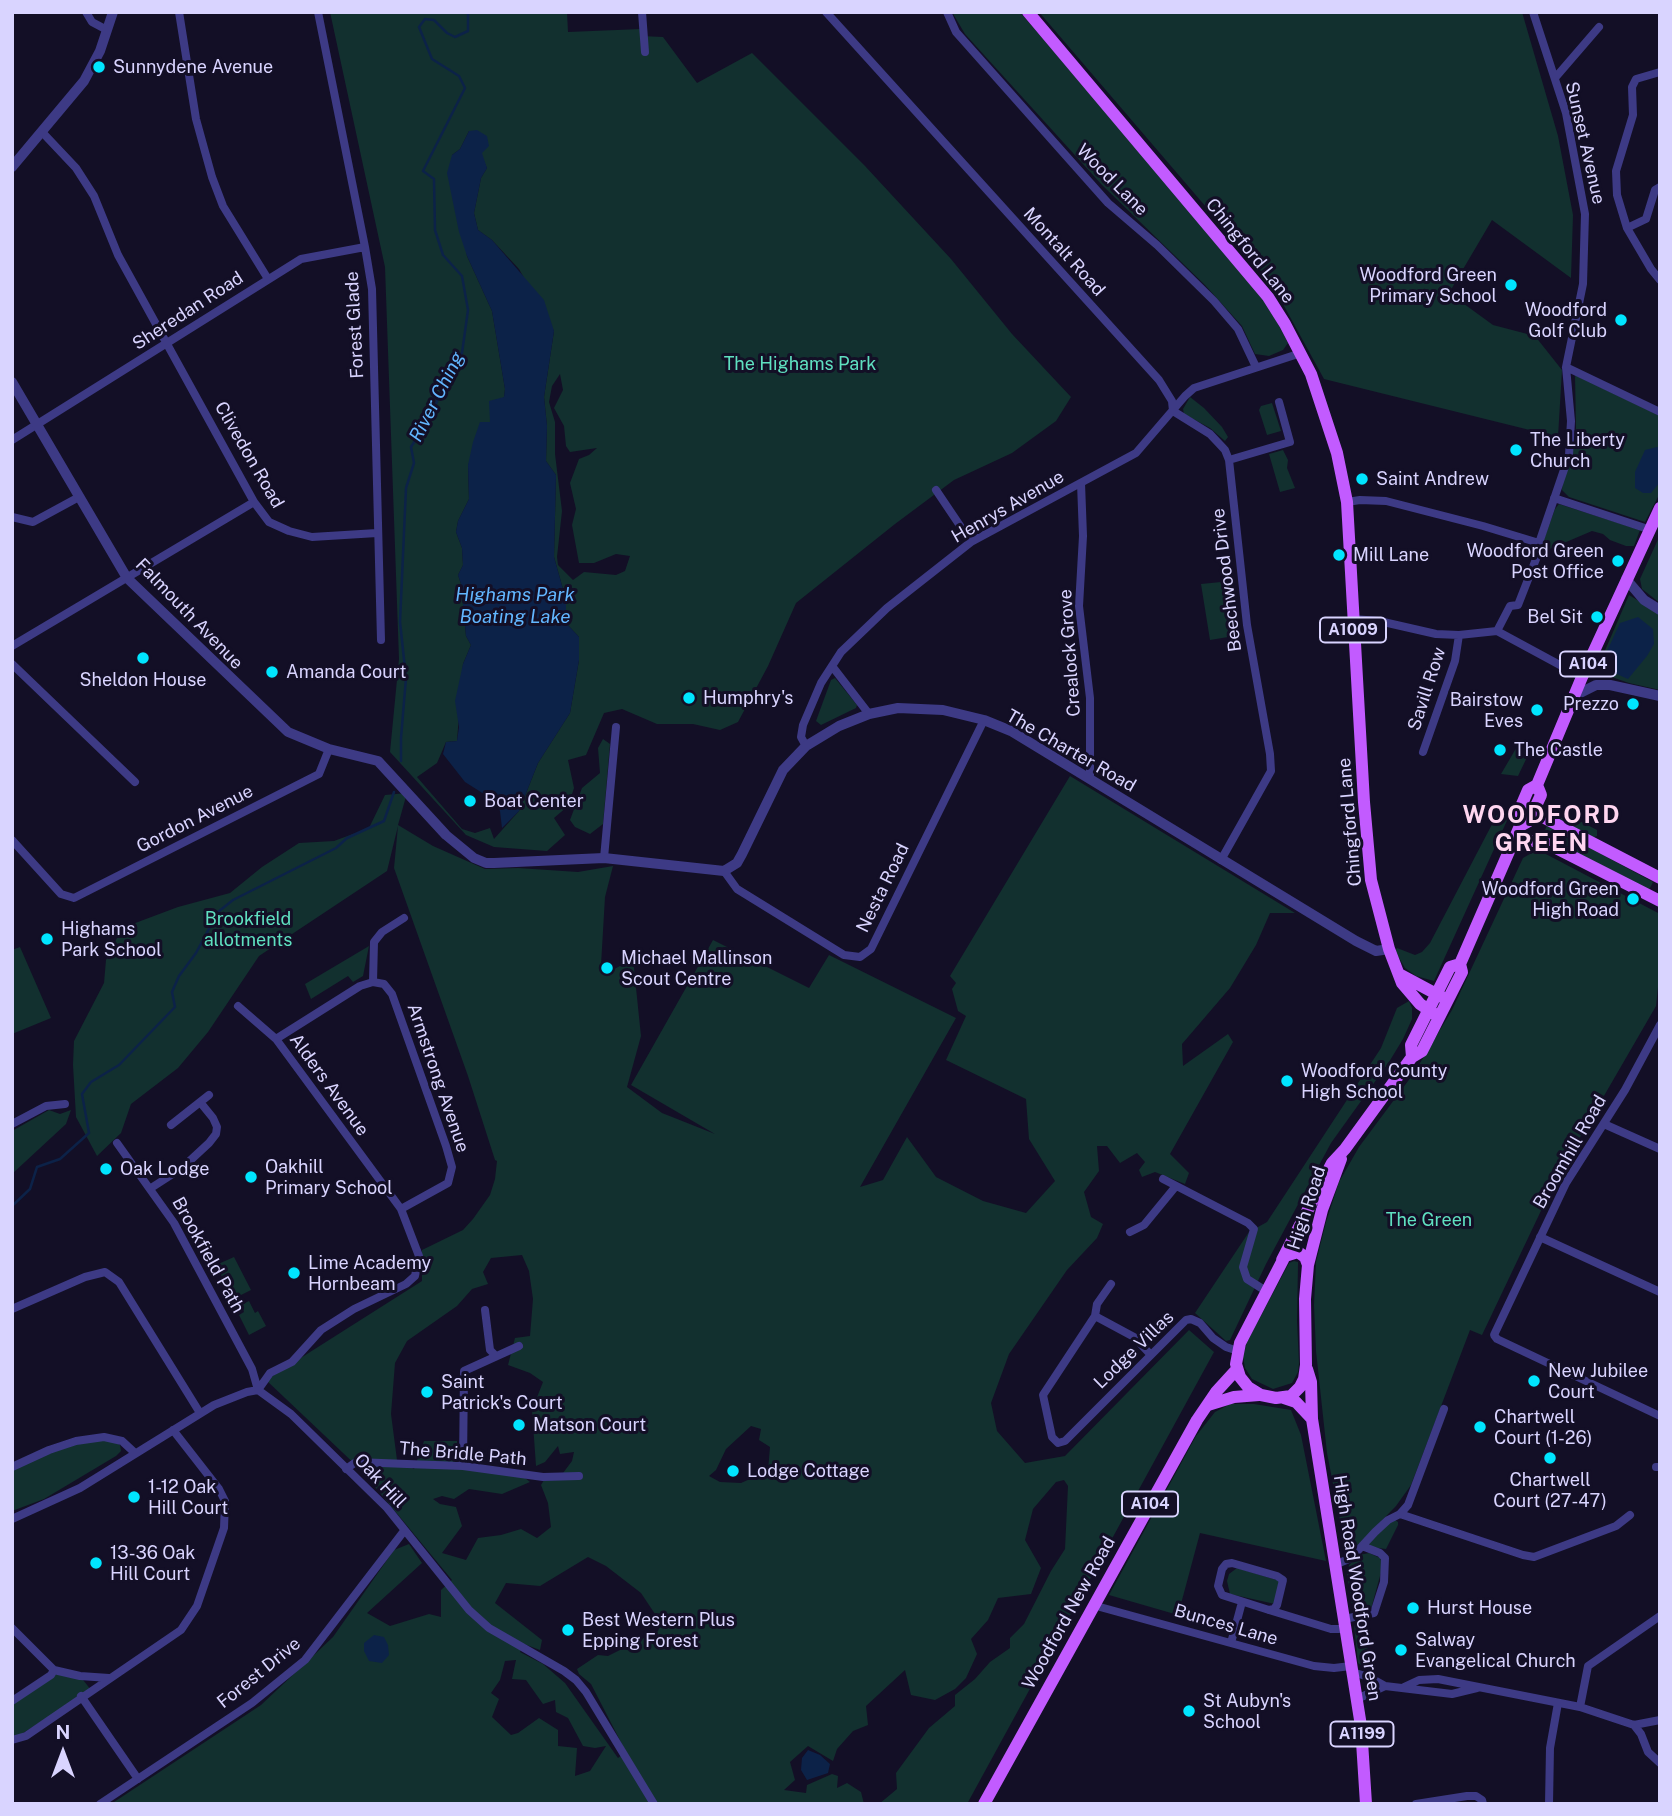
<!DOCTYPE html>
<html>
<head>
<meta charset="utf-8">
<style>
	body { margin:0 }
	#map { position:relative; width:1672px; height:1816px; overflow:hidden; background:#130f26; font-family:"Public Sans",sans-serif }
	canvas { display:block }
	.frame { position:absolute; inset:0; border:14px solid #d9d4ff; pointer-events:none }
	.north { position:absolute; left:28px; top:1718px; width:70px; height:70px; -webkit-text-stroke:5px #130f26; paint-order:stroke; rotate:0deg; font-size:19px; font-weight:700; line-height:28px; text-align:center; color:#d9d4ff }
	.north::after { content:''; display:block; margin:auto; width:24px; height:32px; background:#d9d4ff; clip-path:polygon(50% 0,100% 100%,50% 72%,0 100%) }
</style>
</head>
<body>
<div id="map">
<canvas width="1672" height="1816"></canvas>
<div class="frame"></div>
<div class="north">N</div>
</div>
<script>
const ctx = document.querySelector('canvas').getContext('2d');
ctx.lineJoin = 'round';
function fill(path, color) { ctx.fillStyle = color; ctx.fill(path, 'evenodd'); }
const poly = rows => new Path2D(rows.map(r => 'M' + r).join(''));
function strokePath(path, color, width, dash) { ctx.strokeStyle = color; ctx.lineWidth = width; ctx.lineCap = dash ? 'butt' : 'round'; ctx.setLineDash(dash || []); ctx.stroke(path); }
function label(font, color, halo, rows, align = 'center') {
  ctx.font = font + ' "Public Sans",sans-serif'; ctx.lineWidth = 6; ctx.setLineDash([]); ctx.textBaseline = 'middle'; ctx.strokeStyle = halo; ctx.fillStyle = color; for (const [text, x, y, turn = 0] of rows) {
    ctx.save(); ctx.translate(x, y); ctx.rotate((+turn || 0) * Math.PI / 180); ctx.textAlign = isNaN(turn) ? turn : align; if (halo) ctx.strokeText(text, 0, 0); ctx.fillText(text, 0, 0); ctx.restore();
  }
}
const green = poly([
	[330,12,567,12,568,32,641,29,641,36,663,37,697,83,752,53,865,166,951,259,1012,334,1071,397,1056,421,1012,453,954,480,895,524,796,603,768,666,738,722,720,730,693,724,657,724,622,709,604,713,586,755,568,760,574,788,568,806,554,818,565,835,547,851,494,847,466,835,390,752,399,659,385,267],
	[469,131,487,168,481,178,474,213,478,230,492,240,519,269,554,331,544,397,547,426,546,461,556,475,554,557,566,600,566,623,579,637,579,660,570,713,538,763,519,811,494,839,490,828,475,833,462,829,417,777,437,763,446,742,457,741,463,664,471,645,466,636,461,584,458,575,463,565,462,548,456,532,458,521,469,499,468,465,504,397,505,389,492,311,467,256,452,155,460,149],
	[560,374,563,390,554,408,564,426,566,446,570,452,597,448,589,455,579,459,570,483,576,509,572,525,579,563,594,563,616,554,630,556,625,571,616,575,584,572,573,580,558,565,557,557,562,511,555,454,555,422,549,402,552,386],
	[952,12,1020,12,1265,299,1288,343,1283,350,1269,356,1255,354,1242,326,1205,285,1102,185,965,34],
	[1039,12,1522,12,1558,136,1573,215,1571,278,1492,220,1449,293,1493,325,1535,336,1562,370,1558,437,1324,379,1272,284],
	[1575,375,1660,416,1660,493,1645,522,1569,497,1562,490,1563,477,1574,447,1576,428],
	[1190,397,1204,408,1222,427,1228,437,1225,441,1210,428,1184,414,1183,409],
	[1272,403,1281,431,1267,435,1259,410,1261,406],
	[1283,450,1288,460,1287,468,1295,488,1280,492,1269,454],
	[1559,504,1640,530,1634,546,1626,546,1610,540,1603,534,1592,531,1545,551,1541,547,1555,509],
	[1660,535,1660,603,1642,589,1640,579],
	[1231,581,1240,635,1210,640,1201,584],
	[1629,595,1660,614,1660,690,1629,683,1603,674,1601,671,1600,662],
	[835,678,857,705,856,708,821,725,816,721,831,680],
	[603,739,610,744,603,824,590,834,575,827,570,820,582,788,600,773,598,748],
	[1518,745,1530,751,1518,776,1501,774],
	[1070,776,1295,913,1270,913,1256,945,1230,988,1182,1044,1183,1066,1228,1034,1233,1042,1170,1154,1189,1173,1185,1184,1155,1172,1142,1177,1139,1170,1145,1162,1137,1153,1120,1163,1107,1146,1097,1146,1099,1171,1084,1192,1091,1217,1103,1224,1097,1238,1067,1270,1009,1354,991,1403,997,1431,1025,1463,1065,1456,1189,1330,1214,1352,967,1804,879,1804,897,1789,896,1773,929,1728,955,1706,955,1695,975,1679,990,1662,1010,1648,1010,1638,1024,1624,1051,1571,1065,1549,1068,1486,1064,1480,1056,1482,1033,1509,1025,1540,1041,1568,1031,1594,998,1598,988,1620,971,1639,977,1654,966,1678,955,1689,935,1700,911,1695,905,1670,866,1706,868,1725,853,1731,837,1749,833,1761,808,1746,790,1762,795,1780,784,1790,806,1793,807,1785,832,1774,838,1776,837,1788,847,1783,861,1792,864,1804,111,1804,261,1705,333,1637,394,1550,409,1544,422,1563,367,1613,390,1626,429,1614,441,1617,441,1590,452,1580,361,1470,266,1380,422,1281,422,1250,463,1230,473,1219,490,1195,495,1179,497,1161,495,1160,468,1076,394,868,398,826,387,871,259,956,208,1032,178,1068,131,1104,121,1133,97,1156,76,1117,73,1065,74,1041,104,983,106,960,122,928,178,907,230,893,262,867,299,843,334,841,369,828,385,795,407,793,398,825,433,846,485,869,518,868,578,872,613,866,605,897,601,965,605,974,633,959,641,1036,627,1087,662,1113,715,1134,631,1085,713,940,809,988,829,955,956,1018,860,1187,883,1180,907,1137,936,1177,983,1201,1026,1213,1055,1181,1029,1139,1026,1099,946,1060,966,1016,958,1011,952,989,956,983,950,976],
	[522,1255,529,1271,533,1299,530,1336,515,1338,508,1365,530,1373,543,1382,532,1410,536,1466,545,1462,558,1446,560,1454,574,1452,572,1461,563,1473,544,1480,541,1485,548,1503,551,1527,537,1538,521,1529,501,1535,478,1538,466,1560,442,1553,462,1526,456,1507,440,1504,433,1499,442,1496,454,1499,469,1489,502,1494,530,1482,518,1472,457,1464,457,1441,424,1441,414,1469,397,1460,391,1414,395,1363,407,1341,457,1306,472,1289,488,1284,483,1272,491,1258],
	[751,1426,761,1429,759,1440,770,1447,768,1471,741,1483,720,1482,709,1476,716,1470,726,1449],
	[588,1557,606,1566,641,1593,661,1623,658,1631,608,1656,598,1655,577,1669,579,1674,591,1684,626,1752,618,1758,565,1683,543,1664,520,1652,524,1644,540,1650,542,1640,495,1603,506,1583,540,1586],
	[516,1660,512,1679,526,1680,543,1704,555,1700,556,1712,568,1718,583,1746,595,1748,606,1746,590,1771,575,1776,577,1748,558,1746,558,1730,539,1718,518,1733,511,1735,492,1717,499,1699,491,1693,500,1680,505,1661],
	[1547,804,1597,830,1597,836,1594,837,1544,813],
	[1500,809,1510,814,1434,981,1416,976,1405,968,1395,951,1397,948,1415,955,1422,952,1430,943],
	[1547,825,1653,882,1649,890,1542,838],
	[1535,851,1542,852,1660,914,1660,968,1656,1006,1557,1177,1482,1335,1470,1330,1411,1485,1396,1506,1354,1549,1346,1551,1327,1453,1316,1351,1314,1305,1316,1262,1326,1222,1339,1182,1359,1147,1414,1073,1452,1010,1523,858],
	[369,946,363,976,353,982,348,976,311,999,305,984],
	[20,947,51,1018,12,1034,12,950],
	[1409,1001,1412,1008,1412,1019,1403,1039,1389,1062,1331,1143,1266,1264,1230,1340,1226,1341,1195,1313,1249,1232,1267,1222,1381,1048,1397,1008],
	[49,1110,60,1114,71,1110,66,1124,12,1174,12,1131],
	[234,1257,251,1290,233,1299,216,1265],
	[1294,1261,1298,1262,1298,1265,1297,1321,1299,1363,1298,1372,1292,1383,1273,1389,1252,1379,1245,1368,1243,1357,1247,1342,1289,1263],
	[249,1301,255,1313,258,1311,266,1326,249,1335,239,1315,244,1312,241,1305],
	[1230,1404,1254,1404,1291,1410,1301,1435,1326,1561,1200,1533,1178,1615,1109,1595,1196,1436,1215,1412],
	[101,1440,115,1442,120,1445,121,1451,116,1456,44,1499,12,1511,12,1470,58,1448],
	[1395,1520,1398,1522,1398,1525,1386,1549,1370,1547,1369,1542,1387,1524],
	[1369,1553,1380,1558,1383,1565,1371,1609,1356,1614,1353,1611,1347,1574,1349,1565,1359,1555],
	[1237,1568,1280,1581,1275,1604,1230,1594,1227,1581,1229,1574],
	[1354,1625,1369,1633,1366,1669,1358,1663],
	[54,1670,80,1676,91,1690,12,1740,12,1701]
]);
const water = poly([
	[477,130,487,136,489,146,482,153,487,168,481,178,474,213,478,230,492,240,544,300,554,331,544,397,547,426,546,461,556,475,554,557,566,600,566,623,579,637,579,660,570,713,538,763,519,811,502,828,500,811,495,801,465,782,443,754,446,742,457,741,459,727,455,701,463,664,471,645,466,636,461,584,458,575,463,565,462,548,456,532,458,521,469,499,468,465,473,442,480,422,490,422,489,401,504,397,505,389,492,311,467,256,459,232,447,173,452,155,460,149,469,131],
	[1657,447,1660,448,1660,482,1651,493,1643,493,1635,488,1635,472,1645,450],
	[1638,617,1653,629,1654,644,1647,656,1628,679,1610,671,1601,664,1620,623],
	[374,1635,384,1637,388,1645,389,1655,382,1663,369,1661,364,1651,364,1643],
	[808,1750,820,1755,830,1764,828,1773,807,1780,801,1770,802,1758]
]);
const stream = poly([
	[401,761,401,738,406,678,400,622,406,488,414,463,411,447,431,416,453,362,462,353,468,310,462,276,443,255,435,230,434,179,423,171,465,88,459,76,432,59,419,27,425,19,434,20,447,33,455,37,468,31,468,12],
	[12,1206,30,1189,37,1167,60,1159,89,1133,82,1094,91,1082,119,1065,175,1007,172,992,179,976,196,953,218,912,233,900,336,848,347,838,384,821,394,792]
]);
const minor = poly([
	[86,12,92,22,107,30],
	[179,12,196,119,212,177,223,206,268,279],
	[318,12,365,247,372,289,381,640],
	[642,12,645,52],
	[826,12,1159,380,1172,401,1173,411],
	[947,12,956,32,1108,203,1157,245,1214,301,1238,329,1256,367],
	[1660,72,1636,79,1632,87,1633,115,1616,171,1617,195,1627,228,1651,269,1660,280],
	[1555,78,1599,27],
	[42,132,76,168,94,196,118,255,254,502,269,522,289,531,312,537,377,533],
	[1627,228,1646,219,1655,190,1660,187],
	[1566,367,1660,412],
	[1173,411,1210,434,1225,450,1229,460,1247,625,1270,754,1271,771,1221,860],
	[12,440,301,259,365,247],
	[1229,460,1290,442,1279,402],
	[1081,483,1083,536,1079,606,1090,698,1090,779],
	[936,490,971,542],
	[1554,498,1648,529],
	[1347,502,1360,500,1386,501,1483,526,1539,543],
	[12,517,33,522,79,497],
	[1353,619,1379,621,1436,634,1459,635,1497,631,1582,677],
	[1497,631,1510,606,1518,605,1538,554,1539,543,1569,455,1571,421,1566,367,1583,284,1585,214,1566,113,1533,12],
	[12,646,254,502],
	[12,664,135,782],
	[832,666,869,714],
	[806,746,801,737,803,725,821,683,841,652,887,608,971,542,1136,453,1185,396,1194,388,1301,353],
	[1423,752,1455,661,1459,635],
	[12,840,61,894,74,898,319,774,329,749],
	[604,858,616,727],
	[724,871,737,889,844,955,860,957,871,949,984,720],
	[373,982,374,942,382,932,404,918],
	[238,1006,276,1039,401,1209,419,1256,415,1276,406,1284,354,1309,321,1330,292,1362,270,1373,258,1390],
	[1660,1025,1625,1090,1566,1183,1494,1335,1497,1339,1660,1416],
	[276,1039,360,986,373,982,384,984,392,994,446,1146,452,1167,448,1183,401,1209],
	[12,1124,46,1106,65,1104],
	[1604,1124,1660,1149],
	[171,1125,209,1095],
	[117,1143,174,1223,252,1369,258,1390],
	[1163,1179,1248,1223,1254,1229,1243,1267,1247,1279,1266,1291],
	[151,1188,182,1168,209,1143,216,1134,217,1127,213,1118,200,1102],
	[1130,1232,1144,1225,1176,1186],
	[1540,1237,1660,1292],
	[1111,1284,1097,1304,1095,1316,1043,1395,1052,1437,1058,1443,1065,1441,1186,1320,1191,1319,1200,1323,1213,1338,1226,1347,1238,1351],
	[12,1309,85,1277,105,1272,119,1282,200,1413],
	[485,1310,490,1350,496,1356],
	[1095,1316,1134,1337,1150,1354],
	[463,1466,464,1371,519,1346],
	[12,1467,49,1450,76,1441,104,1437,122,1441,135,1453],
	[1656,1467,1660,1467],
	[346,1469,356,1462,407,1464,463,1466,543,1477,579,1476],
	[1400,1514,1523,1555,1534,1557,1616,1526,1630,1515],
	[12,1519,80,1488,214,1405,247,1392,258,1390,291,1414,387,1508,469,1610,489,1628,564,1671,576,1680,586,1692,654,1804],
	[1337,1564,1351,1558,1375,1532,1388,1520,1400,1514,1408,1505,1444,1409],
	[1094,1603,1100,1607,1314,1666,1334,1668,1351,1666],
	[1269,1610,1274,1609,1277,1605,1283,1580,1277,1576,1232,1563,1226,1564,1222,1569,1218,1586,1222,1595,1269,1610,1331,1629,1345,1629],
	[1344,1619,1374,1613,1384,1582,1385,1558,1380,1553,1362,1546],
	[12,1628,54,1670,80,1676,109,1678],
	[1231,1643,1242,1602],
	[1352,1672,1369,1677,1385,1686],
	[1404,1687,1419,1680,1438,1679,1580,1707,1634,1725,1660,1720],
	[81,1696,138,1779],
	[1357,1699,1385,1686,1452,1694,1477,1688],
	[12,1701,51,1675,54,1670],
	[1580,1707,1588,1666,1660,1616],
	[1634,1725,1641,1734,1648,1752,1660,1763],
	[12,1740,26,1736,181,1630,197,1606,224,1528,225,1501,219,1489,173,1430],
	[100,1804,252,1703,305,1660,404,1531],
	[1416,1804,1467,1796,1476,1796,1482,1800,1483,1804],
	[1549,1804,1550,1748,1558,1703]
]);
const tertiary = poly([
	[12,167,84,81,100,51,113,12],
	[12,382,127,578,288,732,329,749,378,761,446,835,474,858,486,863,494,863,604,858,724,871,737,863,742,854,783,770,806,746,839,726,869,714,898,708,943,710,984,720,1011,731,1356,941,1376,951,1389,949],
	[1626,579,1644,600,1660,610],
	[1574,696,1596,685,1610,685,1660,696]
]);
const primary = poly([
	[1028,12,1268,297,1285,324,1311,374,1337,453,1347,502,1364,802,1371,880,1389,949,1402,983,1420,1004,1439,1017],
	[1533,812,1660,878],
	[1520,826,1529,821,1541,795,1537,785],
	[1511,846,1527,841,1542,841,1660,901],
	[1399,974,1442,997],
	[1412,1057,1411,1045,1450,967,1460,964],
	[1282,1260,1332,1163,1345,1149,1412,1057,1422,1051,1462,972,1460,964,1520,826,1517,817,1522,804,1528,790,1537,785,1582,677,1660,508],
	[1308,1265,1305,1257,1298,1252,1285,1256,1240,1343,1236,1364,1240,1377,1248,1387,1261,1395,1276,1398,1291,1396,1300,1387,1304,1379,1306,1365,1305,1299,1308,1265,1322,1210,1341,1159],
	[1307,1369,1311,1382,1312,1419,1361,1726,1366,1804],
	[1284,1398,1296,1402,1312,1419],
	[1208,1405,1234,1397,1259,1395],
	[984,1804,1197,1420,1216,1392,1237,1369]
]);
const markers = [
	[99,67,7,"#00e5ff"],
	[1511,285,7,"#00e5ff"],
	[1621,320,7,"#00e5ff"],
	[1516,450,7,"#00e5ff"],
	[1362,479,7,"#00e5ff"],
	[1339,555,7,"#00e5ff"],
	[1618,561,7,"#00e5ff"],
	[1597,617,7,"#00e5ff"],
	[143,658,7,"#00e5ff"],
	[272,672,7,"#00e5ff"],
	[689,698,7,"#00e5ff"],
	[1633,704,7,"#00e5ff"],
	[1537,710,7,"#00e5ff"],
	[1500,750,7,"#00e5ff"],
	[470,801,7,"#00e5ff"],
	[1633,899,7,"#00e5ff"],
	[47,939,7,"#00e5ff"],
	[607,968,7,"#00e5ff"],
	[1287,1081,7,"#00e5ff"],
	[106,1169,7,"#00e5ff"],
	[251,1177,7,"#00e5ff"],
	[294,1273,7,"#00e5ff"],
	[1534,1381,7,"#00e5ff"],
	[427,1392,7,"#00e5ff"],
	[519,1425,7,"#00e5ff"],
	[1480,1427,7,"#00e5ff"],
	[1550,1458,7,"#00e5ff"],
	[733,1471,7,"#00e5ff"],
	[134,1497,7,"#00e5ff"],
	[96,1563,7,"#00e5ff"],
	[1413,1608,7,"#00e5ff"],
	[568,1630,7,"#00e5ff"],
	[1401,1650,7,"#00e5ff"],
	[1189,1711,7,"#00e5ff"]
];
const shields = [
	[1353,630,66],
	[1588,664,56],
	[1150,1504,56],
	[1362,1734,63]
];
const shieldNames = [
	["A1009",1353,630],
	["A104",1588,664],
	["A104",1150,1504],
	["A1199",1362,1734]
];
const poiNames = [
	["Sunnydene Avenue",113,67],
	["Woodford Green",1497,275,"right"],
	["Primary School",1497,296,"right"],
	["Woodford",1607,310,"right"],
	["Golf Club",1607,331,"right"],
	["The Liberty",1530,440],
	["Church",1530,461],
	["Saint Andrew",1376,479],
	["Woodford Green",1604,551,"right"],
	["Post Office",1604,572,"right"],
	["Mill Lane",1353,555],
	["Bel Sit",1583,617,"right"],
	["Amanda Court",286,672],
	["Sheldon House",143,680,"center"],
	["Humphry's",703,698],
	["Bairstow",1523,700,"right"],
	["Eves",1523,721,"right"],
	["Prezzo",1619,704,"right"],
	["The Castle",1514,750],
	["Boat Center",484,801],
	["Woodford Green",1619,889,"right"],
	["High Road",1619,910,"right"],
	["Highams",61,929],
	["Park School",61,950],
	["Michael Mallinson",621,958],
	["Scout Centre",621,979],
	["Woodford County",1301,1071],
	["High School",1301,1092],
	["Oakhill",265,1167],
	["Primary School",265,1188],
	["Oak Lodge",120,1169],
	["Lime Academy",308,1263],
	["Hornbeam",308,1284],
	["New Jubilee",1548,1371],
	["Court",1548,1392],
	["Saint",441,1382],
	["Patrick's Court",441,1403],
	["Chartwell",1494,1417],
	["Court (1-26)",1494,1438],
	["Matson Court",533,1425],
	["Lodge Cottage",747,1471],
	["Chartwell",1550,1480,"center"],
	["Court (27-47)",1550,1501,"center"],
	["1-12 Oak",148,1487],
	["Hill Court",148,1508],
	["13-36 Oak",110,1553],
	["Hill Court",110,1574],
	["Hurst House",1427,1608],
	["Best Western Plus",582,1620],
	["Epping Forest",582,1641],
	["Salway",1415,1640],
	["Evangelical Church",1415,1661],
	["St Aubyn's",1203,1701],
	["School",1203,1722]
];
const streetNames = [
	["Sunset Avenue",1585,143,77],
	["Wood Lane",1112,180,45],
	["Chingford Lane",1250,251,51],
	["Montalt Road",1064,252,48],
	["Sheredan Road",188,311,-33],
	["Forest Glade",355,325,-93],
	["Clivedon Road",249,455,60],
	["Henrys Avenue",1008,507,-30],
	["Beechwood Drive",1227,580,-97],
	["Falmouth Avenue",189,614,46],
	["Crealock Grove",1070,653,-94],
	["Savill Row",1427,689,-72],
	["The Charter Road",1071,751,30],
	["Gordon Avenue",195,819,-27],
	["Chingford Lane",1350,822,-95],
	["Nesta Road",883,888,-64],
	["Armstrong Avenue",438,1078,71],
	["Alders Avenue",329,1085,54],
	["Broomhill Road",1570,1152,-60],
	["High Road",1307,1208,-72],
	["Brookfield Path",208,1255,61],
	["Lodge Villas",1134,1350,-44],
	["The Bridle Path",463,1454,5],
	["Oak Hill",380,1481,47],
	["High Road Woodford Green",1357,1588,81],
	["Woodford New Road",1069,1613,-61],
	["Bunces Lane",1226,1625,16],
	["Forest Drive",259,1673,-39]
];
const parkNames = [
	["The Highams Park",800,364],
	["Brookfield",248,919],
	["allotments",248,940],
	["The Green",1429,1220]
];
const waterNames = [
	["River Ching",437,397,-63],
	["Highams Park",515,595],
	["Boating Lake",515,617]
];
const districtNames = [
	["WOODFORD",1542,816],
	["GREEN",1542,844]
];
fill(green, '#12302f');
fill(water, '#0c2248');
strokePath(stream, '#0c2248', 2.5);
strokePath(minor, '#3d3a85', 8);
strokePath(tertiary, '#3d3a85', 10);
strokePath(primary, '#c25bff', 12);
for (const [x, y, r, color] of markers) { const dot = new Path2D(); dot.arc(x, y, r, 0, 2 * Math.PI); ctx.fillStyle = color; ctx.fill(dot); strokePath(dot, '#130f26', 2.5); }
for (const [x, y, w] of shields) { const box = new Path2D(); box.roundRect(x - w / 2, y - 12.5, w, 25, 5); ctx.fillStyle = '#130f26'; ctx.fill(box); strokePath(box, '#d9d4ff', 2); }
label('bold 16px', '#d9d4ff', null, shieldNames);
label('18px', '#d9d4ff', '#130f26', poiNames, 'left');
label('18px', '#d9d4ff', '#130f26', streetNames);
label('18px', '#5fe0c0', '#130f26', parkNames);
label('italic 19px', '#62b6ff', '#130f26', waterNames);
ctx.letterSpacing = '2px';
label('bold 24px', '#ffd6f0', '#130f26', districtNames);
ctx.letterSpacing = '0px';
</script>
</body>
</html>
